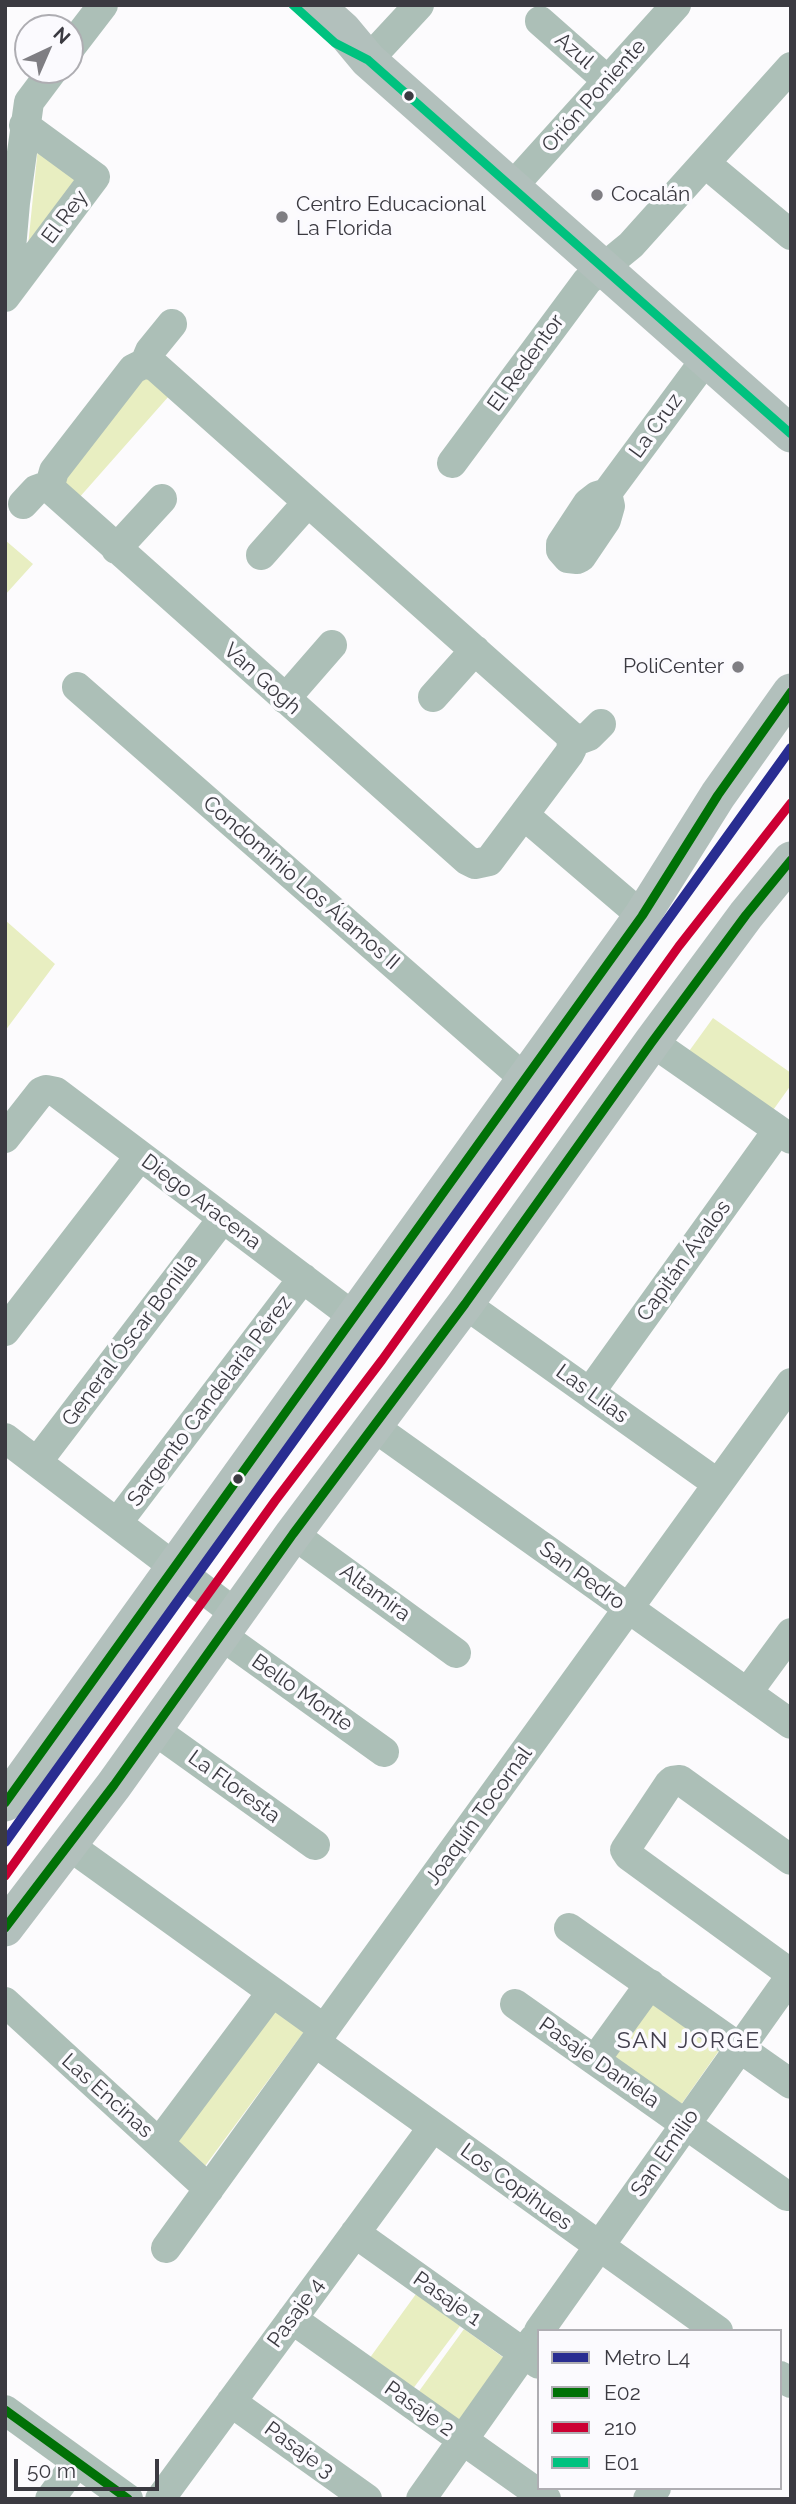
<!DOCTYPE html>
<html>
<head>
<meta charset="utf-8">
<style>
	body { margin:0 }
	#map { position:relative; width:796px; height:2504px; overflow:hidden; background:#fcfbfd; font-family:Raleway,sans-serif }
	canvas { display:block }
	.frame { position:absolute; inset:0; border:7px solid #3b3a41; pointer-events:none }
	.legend { position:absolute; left:537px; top:2329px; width:245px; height:161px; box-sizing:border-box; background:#fbfafe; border:2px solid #aeadb2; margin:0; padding:9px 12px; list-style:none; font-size:21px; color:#3b3a41 }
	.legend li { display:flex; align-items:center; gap:14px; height:35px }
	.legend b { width:35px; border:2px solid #aeadb2 }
	.north { position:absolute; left:14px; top:14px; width:70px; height:70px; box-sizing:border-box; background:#fbfafe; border:2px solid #aeadb2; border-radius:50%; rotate:44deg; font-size:19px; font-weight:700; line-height:28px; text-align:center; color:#3b3a41 }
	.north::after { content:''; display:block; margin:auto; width:24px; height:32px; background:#7f7e83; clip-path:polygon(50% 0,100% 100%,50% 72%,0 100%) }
	.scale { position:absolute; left:14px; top:2459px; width:145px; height:32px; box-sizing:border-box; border:4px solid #3b3a41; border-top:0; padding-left:9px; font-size:21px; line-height:24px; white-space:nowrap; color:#3b3a41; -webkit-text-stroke:5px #fbfafe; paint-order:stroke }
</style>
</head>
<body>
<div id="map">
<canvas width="796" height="2504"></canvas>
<div class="frame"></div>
<ul class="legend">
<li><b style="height:9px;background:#292d91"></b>Metro L4</li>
<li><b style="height:9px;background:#007106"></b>E02</li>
<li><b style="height:9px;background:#c03"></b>210</li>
<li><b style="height:9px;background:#00c27f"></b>E01</li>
</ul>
<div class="north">N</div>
<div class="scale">50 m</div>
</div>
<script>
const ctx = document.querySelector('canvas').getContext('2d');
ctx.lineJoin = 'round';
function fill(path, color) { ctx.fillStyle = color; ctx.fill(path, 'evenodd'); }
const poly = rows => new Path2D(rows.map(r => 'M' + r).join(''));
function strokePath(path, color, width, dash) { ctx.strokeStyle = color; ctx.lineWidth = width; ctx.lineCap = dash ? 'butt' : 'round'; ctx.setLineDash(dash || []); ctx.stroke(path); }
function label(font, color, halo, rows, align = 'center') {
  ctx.font = font + ' Raleway,sans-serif'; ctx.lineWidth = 7; ctx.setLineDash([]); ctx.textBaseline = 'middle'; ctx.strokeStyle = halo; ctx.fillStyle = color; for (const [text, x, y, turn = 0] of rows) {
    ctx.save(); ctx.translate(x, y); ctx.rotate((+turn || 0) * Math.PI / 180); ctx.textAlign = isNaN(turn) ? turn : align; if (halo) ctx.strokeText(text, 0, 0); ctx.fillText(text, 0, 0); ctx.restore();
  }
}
const green = poly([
	[38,147,76,178,28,246],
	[143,373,169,396,78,499,63,483],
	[5,540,33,564,5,595],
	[5,920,55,964,5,1031],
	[713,1018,791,1073,791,1085,771,1113,687,1054],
	[654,1991,725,2042,678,2109,607,2058],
	[269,2005,306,2029,205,2166,170,2137],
	[416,2294,460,2326,412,2390,369,2359],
	[464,2329,511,2363,465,2428,417,2394]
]);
const minor = poly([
	[540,21,608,81],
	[70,48,103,5],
	[368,60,419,5],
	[705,163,791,235],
	[512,187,676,5],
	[7,294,15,203,29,102,53,70],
	[5,297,95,177,24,125],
	[145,363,156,367,571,736,572,748,569,754,489,861,475,864,467,860,53,491,50,485,54,471,133,369,145,363],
	[145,363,150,351,172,324],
	[452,463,587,281,631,245,791,67],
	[607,493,610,506,606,520,581,557,577,559,568,558,561,550,561,544,588,503,597,496,607,493,706,359],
	[23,504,36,490,50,485],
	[116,549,162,499],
	[261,555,308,502],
	[77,687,526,1080],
	[433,697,475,650],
	[285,699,332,645],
	[573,742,589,736,601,724],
	[525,816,642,916],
	[652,1042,791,1139],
	[5,1138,41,1092,46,1090,56,1092,354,1317],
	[465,1304,718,1484],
	[5,1331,140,1156],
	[590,1392,778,1130],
	[374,1427,791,1724],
	[5,1438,236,1614],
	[37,1462,223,1218],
	[117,1523,303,1278],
	[293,1534,456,1653],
	[221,1635,384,1752],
	[747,1693,791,1633],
	[153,1729,315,1845],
	[67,1844,324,2029],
	[791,1860,680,1780,672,1781,669,1784,625,1850,629,1856,791,1974],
	[569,1928,791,2084],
	[5,2002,209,2189],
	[515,2004,787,2196],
	[315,2042,718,2331],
	[595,2060,650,1984],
	[159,2143,272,1992],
	[355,2233,539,2364],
	[166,2248,791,1383],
	[292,2319,546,2499],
	[539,2331,791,1976],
	[780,2376,791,2383],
	[231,2402,367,2499],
	[5,2410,128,2499],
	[50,2499,77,2462],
	[160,2499,433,2127],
	[421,2499,534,2339],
	[648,2499,656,2488]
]);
const major = poly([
	[315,5,343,30,368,60,791,434],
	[5,1803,642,916,718,795,791,692],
	[5,1928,114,1785,293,1534,465,1304,652,1042,746,915,791,860]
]);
const bus1 = poly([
	[5,1803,642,916,718,795,791,692],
	[5,1928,114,1785,293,1534,465,1304,652,1042,746,915,791,860],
	[5,2410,128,2499]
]);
const bus2 = poly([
	[5,1876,275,1501,382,1360,679,946,791,803]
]);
const bus3 = poly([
	[293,5,335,43,368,60,791,434]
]);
const metro1 = poly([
	[5,1842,791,748]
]);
const markers = [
	[409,96,6,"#3b3a41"],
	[597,195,7,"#7f7e83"],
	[282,217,7,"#7f7e83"],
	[738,667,7,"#7f7e83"],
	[238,1479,6,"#3b3a41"]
];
const streetNames = [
	["Azul",574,51,41],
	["Orión Poniente",594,96,-48],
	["El Rey",65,217,-53],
	["El Redentor",526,363,-54],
	["La Cruz",656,426,-54],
	["Van Gogh",262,679,42],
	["Condominio Los Álamos II",301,883,41],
	["Diego Aracena",201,1202,37],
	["Capitán Ávalos",684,1261,-54],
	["General Óscar Bonilla",130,1340,-53],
	["Las Lilas",592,1394,36],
	["Sargento Candelaria Pérez",210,1401,-53],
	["San Pedro",582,1576,36],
	["Altamira",375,1593,36],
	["Bello Monte",302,1693,35],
	["La Floresta",234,1787,36],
	["Joaquín Tocornal",479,1816,-54],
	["Pasaje Daniela",599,2063,35],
	["Las Encinas",107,2096,42],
	["San Emilio",665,2153,-55],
	["Los Copihues",516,2187,36],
	["Pasaje 1",447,2299,35],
	["Pasaje 4",296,2313,-54],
	["Pasaje 2",419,2409,35],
	["Pasaje 3",299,2450,36]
];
const poiNames = [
	["Cocalán",611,195],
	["Centro Educacional",296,205],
	["La Florida",296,229],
	["PoliCenter",724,667,"right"]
];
const neighbourhoodNames = [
	["SAN JORGE",689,2041]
];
fill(green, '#e8eec1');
strokePath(minor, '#acbfb7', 30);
strokePath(major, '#b2c0bc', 37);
strokePath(bus1, '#007106', 9);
strokePath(bus2, '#c03', 9);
strokePath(bus3, '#00c27f', 9);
strokePath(metro1, '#292d91', 10);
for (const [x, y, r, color] of markers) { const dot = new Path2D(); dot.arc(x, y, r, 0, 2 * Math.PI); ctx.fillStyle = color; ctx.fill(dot); strokePath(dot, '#fbfafe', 2.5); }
label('21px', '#3b3a41', '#fbfafe', streetNames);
label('21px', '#3b3a41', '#fbfafe', poiNames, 'left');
ctx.letterSpacing = '2px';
label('23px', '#43404e', '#fbfafe', neighbourhoodNames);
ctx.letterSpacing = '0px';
</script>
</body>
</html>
